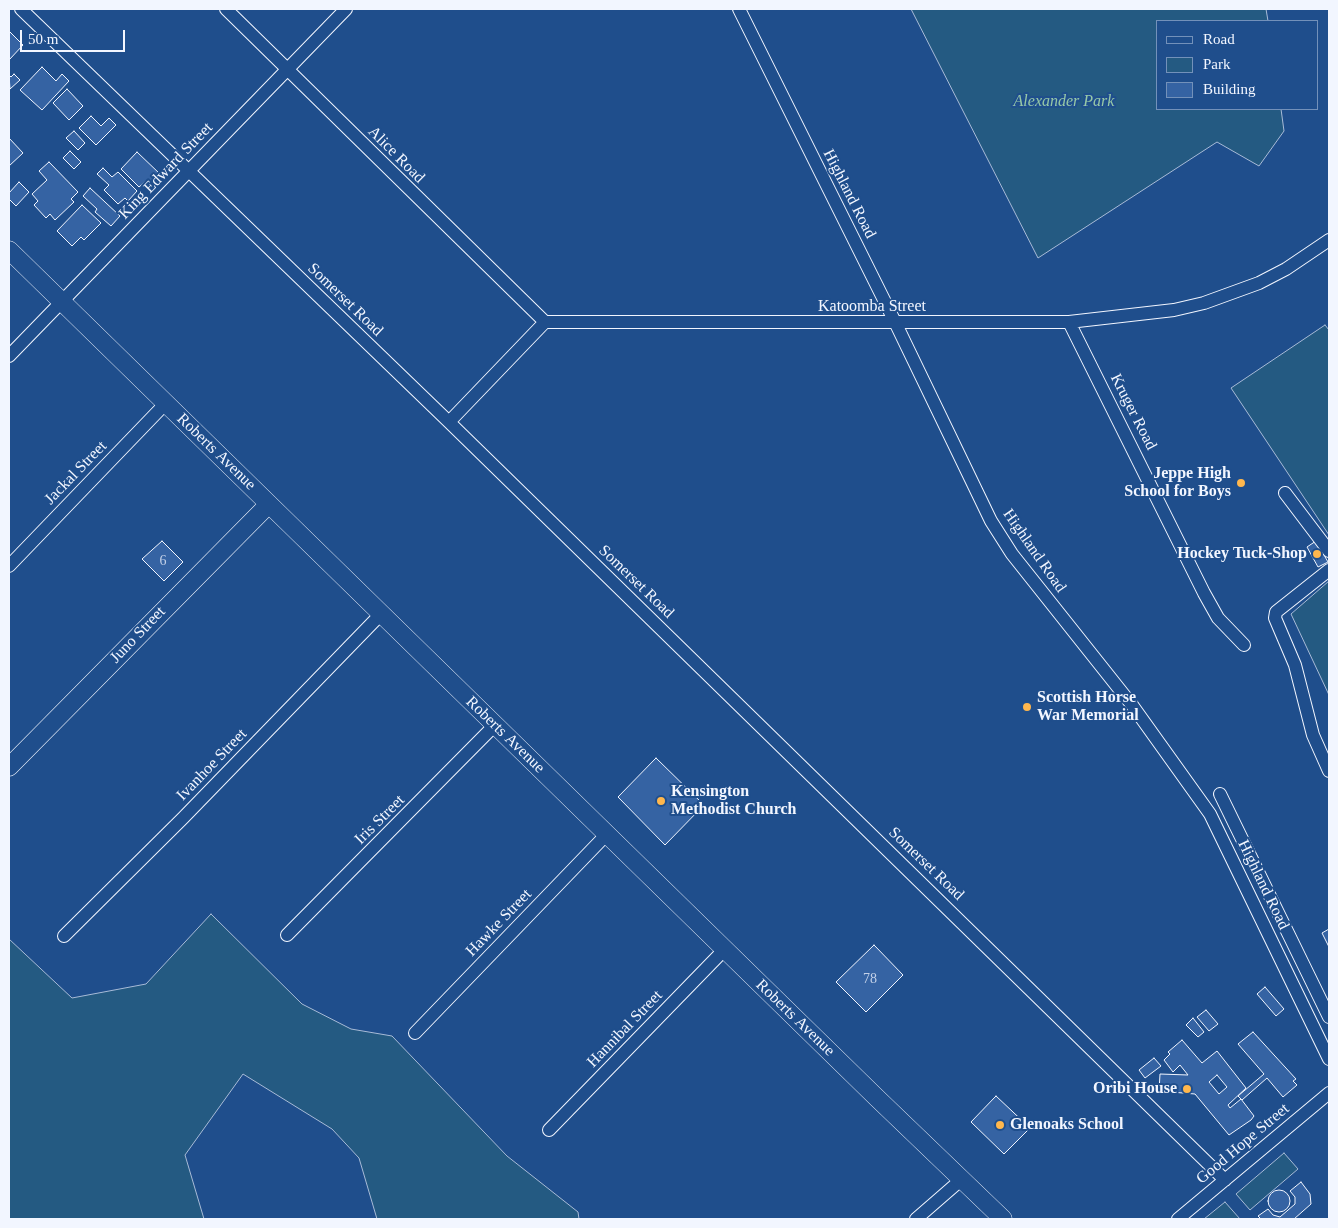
<!DOCTYPE html>
<html>
<head>
<meta charset="utf-8">
<style>
	body { margin:0 }
	#map { position:relative; width:1338px; height:1228px; overflow:hidden; background:#1f4e8c; font-family:Georgia,serif }
	canvas { display:block }
	.frame { position:absolute; inset:0; border:10px solid #f2f6ff; pointer-events:none }
	.legend { position:absolute; left:1156px; top:20px; width:162px; height:90px; box-sizing:border-box; background:#1f4e8c; border:1px solid #7391ba; margin:0; padding:6px 9px; list-style:none; font-size:15px; color:#f2f6ff }
	.legend li { display:flex; align-items:center; gap:10px; height:25px }
	.legend b { width:25px; border:1px solid #7391ba }
	.scale { position:absolute; left:20px; top:30px; width:105px; height:22px; box-sizing:border-box; border:2px solid #f2f6ff; border-top:0; padding-left:6px; font-size:15px; line-height:18px; white-space:nowrap; color:#f2f6ff; -webkit-text-stroke:4px #1f4e8c; paint-order:stroke }
</style>
</head>
<body>
<div id="map">
<canvas width="1338" height="1228"></canvas>
<div class="frame"></div>
<ul class="legend">
<li><b style="height:6px;background:#1f4e8c"></b>Road</li>
<li><b style="height:14px;background:#245a82"></b>Park</li>
<li><b style="height:14px;background:#3563a3"></b>Building</li>
</ul>
<div class="scale">50 m</div>
</div>
<script>
const ctx = document.querySelector('canvas').getContext('2d');
ctx.lineJoin = 'round';
function fill(path, color) { ctx.fillStyle = color; ctx.fill(path, 'evenodd'); }
const poly = rows => new Path2D(rows.map(r => 'M' + r).join(''));
function strokePath(path, color, width, dash) { ctx.strokeStyle = color; ctx.lineWidth = width; ctx.lineCap = dash ? 'butt' : 'round'; ctx.setLineDash(dash || []); ctx.stroke(path); }
function label(font, color, halo, rows, align = 'center') {
  ctx.font = font + ' Georgia,serif'; ctx.lineWidth = 4; ctx.setLineDash([]); ctx.textBaseline = 'middle'; ctx.strokeStyle = halo; ctx.fillStyle = color; for (const [text, x, y, turn = 0] of rows) {
    ctx.save(); ctx.translate(x, y); ctx.rotate((+turn || 0) * Math.PI / 180); ctx.textAlign = isNaN(turn) ? turn : align; if (halo) ctx.strokeText(text, 0, 0); ctx.fillText(text, 0, 0); ctx.restore();
  }
}
const green = poly([
	[911,9,1266,9,1268,21,1157,21,1157,109,1281,109,1284,131,1259,166,1217,142,1038,258,911,9],
	[1325,325,1329,330,1329,535,1231,388,1325,325],
	[1329,581,1329,695,1291,614,1329,581],
	[211,914,302,1004,351,1029,392,1036,507,1156,578,1212,579,1219,377,1219,359,1158,332,1129,243,1074,185,1155,204,1219,9,1219,9,939,72,998,146,984,211,914],
	[1284,1153,1298,1169,1250,1210,1236,1194,1284,1153],
	[1225,1202,1240,1219,1204,1219,1225,1202]
]);
const building = poly([
	[9,31,23,45,9,60,9,31],
	[42,67,56,81,62,74,69,81,42,110,20,90,42,67],
	[14,74,20,80,10,89,9,75,11,77,14,74],
	[67,89,83,106,69,120,53,103,67,89],
	[91,116,101,126,109,118,116,125,96,145,79,128,91,116],
	[74,131,85,143,78,150,66,138,74,131],
	[9,138,23,153,9,166,9,138],
	[70,151,81,162,74,169,63,158,70,151],
	[137,152,160,174,149,184,146,181,139,187,121,169,137,152],
	[49,162,78,192,71,199,74,202,55,220,50,214,46,218,34,205,38,201,32,194,47,180,39,171,49,162],
	[103,168,112,177,118,172,137,191,128,201,125,198,118,204,104,190,109,185,97,174,103,168],
	[19,182,29,192,16,206,9,199,9,193,19,182],
	[90,188,120,216,111,226,95,212,97,209,83,196,90,188],
	[82,205,101,223,84,240,81,237,72,246,57,231,82,205],
	[162,541,183,562,164,581,142,559,162,541],
	[1316,541,1328,562,1318,567,1307,547,1316,541],
	[656,758,704,805,665,845,618,797,656,758],
	[1329,929,1329,947,1322,933,1329,929],
	[874,945,903,975,866,1012,836,982,874,945],
	[1265,987,1284,1009,1276,1016,1257,994,1265,987],
	[1206,1010,1218,1024,1209,1031,1197,1017,1206,1010],
	[1193,1018,1204,1032,1198,1037,1186,1025,1193,1018],
	[1253,1032,1296,1079,1293,1081,1297,1085,1283,1097,1267,1078,1242,1100,1238,1096,1264,1074,1238,1044,1253,1032],
	[1182,1040,1202,1063,1217,1051,1246,1088,1228,1105,1230,1108,1241,1099,1254,1116,1251,1120,1229,1135,1195,1094,1159,1091,1160,1074,1188,1075,1180,1065,1173,1072,1164,1060,1170,1054,1168,1052,1182,1040],
	[1217,1075,1227,1087,1219,1094,1209,1082,1217,1075],
	[1154,1058,1161,1066,1145,1078,1139,1070,1154,1058],
	[996,1096,1030,1128,1004,1154,971,1122,996,1096],
	[1301,1182,1310,1194,1311,1204,1294,1219,1261,1219,1258,1216,1268,1209,1273,1215,1280,1217,1295,1204,1295,1197,1290,1191,1301,1182],
	'1268 1201a11 11 0 1 1 22 0a11 11 0 1 1-22 0Z'
]);
const street = poly([
	[21,9,449,422,1225,1180],
	[226,9,545,322],
	[739,9,896,324,991,521,1012,554,1132,705,1210,814,1329,1059],
	[1069,322,1204,593,1218,618,1244,645],
	[9,356,346,9],
	[449,422,545,322,1069,322,1174,310,1204,303,1259,283,1286,269,1329,240],
	[1285,493,1329,551],
	[9,566,166,403],
	[1329,570,1276,612,1275,618,1295,665,1313,735,1329,771],
	[1220,794,1329,1017],
	[287,935,495,725],
	[64,936,183,818,381,614],
	[415,1033,606,835],
	[549,1130,725,949],
	[916,1219,962,1179],
	[1178,1219,1329,1093]
]);
const secondary = poly([
	[9,250,877,1098,1003,1219],
	[9,767,269,504]
]);
const markers = [
	[1241,483,5,"#ffb74d"],
	[1317,554,5,"#ffb74d"],
	[1027,707,5,"#ffb74d"],
	[661,801,5,"#ffb74d"],
	[1187,1089,5,"#ffb74d"],
	[1000,1125,5,"#ffb74d"]
];
const numberNames = [
	["6",163,561],
	["78",870,979]
];
const parkNames = [
	["Alexander Park",1064,102]
];
const streetNames = [
	["Alice Road",396,155,45],
	["King Edward Street",166,171,-46],
	["Highland Road",849,194,63],
	["Somerset Road",345,300,44],
	["Katoomba Street",872,307],
	["Kruger Road",1133,412,63],
	["Roberts Avenue",216,452,44],
	["Jackal Street",76,473,-46],
	["Highland Road",1034,551,55],
	["Somerset Road",636,582,44],
	["Juno Street",138,635,-46],
	["Roberts Avenue",505,735,44],
	["Ivanhoe Street",212,765,-46],
	["Iris Street",380,820,-45],
	["Somerset Road",926,864,44],
	["Highland Road",1263,885,64],
	["Hawke Street",499,923,-46],
	["Roberts Avenue",795,1018,44],
	["Hannibal Street",625,1029,-46],
	["Good Hope Street",1243,1144,-40]
];
const poiNames = [
	["Jeppe High",1231,474],
	["School for Boys",1231,492],
	["Hockey Tuck-Shop",1307,554],
	["Scottish Horse",1037,698,"left"],
	["War Memorial",1037,716,"left"],
	["Kensington",671,792,"left"],
	["Methodist Church",671,810,"left"],
	["Oribi House",1177,1089],
	["Glenoaks School",1010,1125,"left"]
];
fill(green, '#245a82');
strokePath(green, '#a8bbd7', 1);
fill(building, '#3563a3');
strokePath(building, '#f2f6ff', 1);
strokePath(street, '#f2f6ff', 14);
strokePath(secondary, '#f2f6ff', 19);
strokePath(street, '#1f4e8c', 12);
strokePath(secondary, '#1f4e8c', 18);
for (const [x, y, r, color] of markers) { const dot = new Path2D(); dot.arc(x, y, r, 0, 2 * Math.PI); ctx.fillStyle = color; ctx.fill(dot); strokePath(dot, '#1f4e8c', 2); }
label('14px', '#c3d1e8', null, numberNames);
label('italic 16px', '#97c8a6', '#1f4e8c', parkNames);
label('16px', '#f2f6ff', '#1f4e8c', streetNames);
label('bold 16px', '#f2f6ff', '#1f4e8c', poiNames, 'right');
</script>
</body>
</html>
